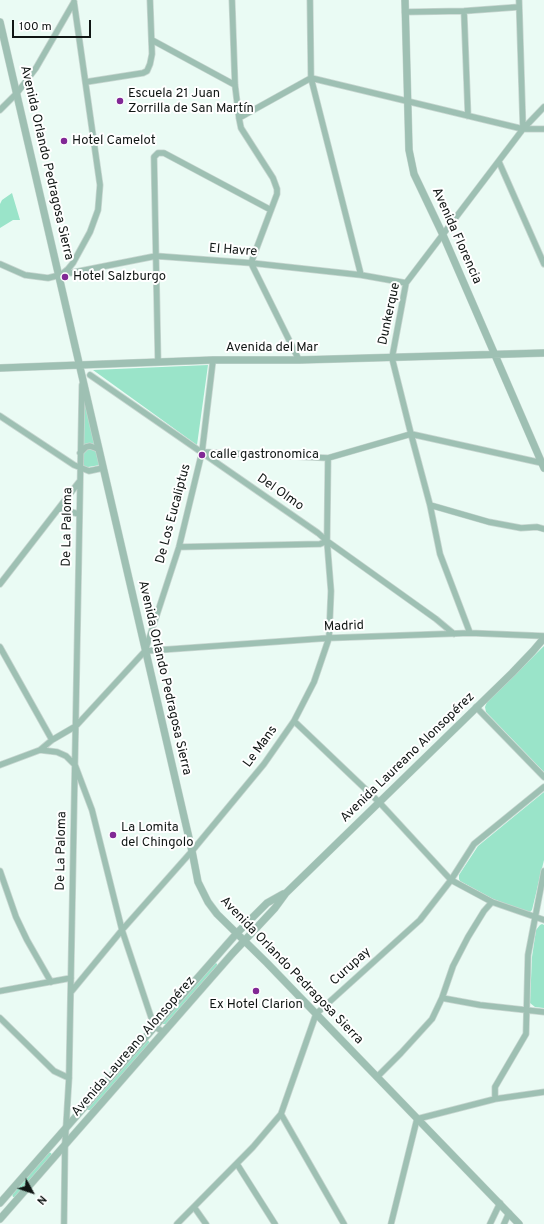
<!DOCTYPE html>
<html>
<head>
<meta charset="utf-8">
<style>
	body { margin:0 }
	#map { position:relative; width:544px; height:1224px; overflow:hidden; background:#eafbf4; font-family:Overpass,sans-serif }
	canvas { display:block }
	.north { position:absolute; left:12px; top:1172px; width:40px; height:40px; -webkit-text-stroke:3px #fff; paint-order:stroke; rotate:130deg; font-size:11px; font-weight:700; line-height:16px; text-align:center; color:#101614 }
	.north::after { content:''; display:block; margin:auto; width:14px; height:18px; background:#101614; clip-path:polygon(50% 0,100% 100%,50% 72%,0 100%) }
	.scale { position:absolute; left:12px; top:20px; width:79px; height:18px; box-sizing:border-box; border:2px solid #101614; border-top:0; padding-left:5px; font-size:12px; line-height:14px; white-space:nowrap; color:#101614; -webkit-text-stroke:3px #fff; paint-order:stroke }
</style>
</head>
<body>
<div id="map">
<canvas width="544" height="1224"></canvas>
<div class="north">N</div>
<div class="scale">100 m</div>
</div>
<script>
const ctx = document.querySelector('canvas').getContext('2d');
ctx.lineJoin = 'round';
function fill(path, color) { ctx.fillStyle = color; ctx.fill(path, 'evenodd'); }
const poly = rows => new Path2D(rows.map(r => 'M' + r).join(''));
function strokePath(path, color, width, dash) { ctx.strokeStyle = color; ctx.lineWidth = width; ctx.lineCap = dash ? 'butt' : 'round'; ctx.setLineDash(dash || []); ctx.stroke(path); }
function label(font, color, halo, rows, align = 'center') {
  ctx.font = font + ' Overpass,sans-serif'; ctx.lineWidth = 4; ctx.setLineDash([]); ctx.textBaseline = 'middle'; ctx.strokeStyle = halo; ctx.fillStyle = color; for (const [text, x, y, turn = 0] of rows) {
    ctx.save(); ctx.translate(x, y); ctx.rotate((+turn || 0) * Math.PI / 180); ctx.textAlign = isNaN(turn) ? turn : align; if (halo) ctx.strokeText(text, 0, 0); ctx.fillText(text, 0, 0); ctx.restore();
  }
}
const green = poly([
	[12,193,20,220,13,220,0,228,0,204,2,200],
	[208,365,197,445,93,370],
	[84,398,100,465,82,468],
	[544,646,544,772,486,712,485,707,487,702],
	[544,792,544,860,532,910,530,912,526,912,493,899,460,881,459,879,459,875,478,846],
	[542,924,544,925,544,1008,535,1007,530,1003,532,957,536,930,540,925],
	[215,962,217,964,217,966,166,1024,163,1024,162,1022],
	[147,1039,150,1043,91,1110,88,1110,87,1109],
	[48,1152,51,1153,52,1155,16,1197,13,1197,12,1194]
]);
const minor = poly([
	[232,0,235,85,239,118,241,128,273,178,277,189,277,194,251,263,299,360],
	[310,0,311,78,361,275],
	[519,0,523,129],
	[464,11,468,116],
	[405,12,464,11,519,7],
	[152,40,235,85],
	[86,82,143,73,147,71,150,64,152,54,150,0],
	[0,110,17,93,36,68,74,2],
	[239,118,311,78,523,129,544,129],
	[499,162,544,264],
	[0,264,25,275,48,278,60,275,156,256,251,263,361,275,406,283],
	[62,274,68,269,73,263,90,232,98,210,100,185,74,2],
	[158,362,154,157,158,153,164,153,271,210],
	[90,375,318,533,327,541,436,619,454,634],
	[0,416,74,465,89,471,103,468],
	[203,452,328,458,411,434,542,463],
	[80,453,86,447,90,446,98,449],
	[430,505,489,522,521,528,537,527,544,529],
	[59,509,79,514],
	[179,547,320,544,327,541],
	[0,584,79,482],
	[470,633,440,554,430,505,411,434,392,358,406,283,523,129,544,107],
	[0,647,52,740],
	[145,651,329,638,470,633,544,636],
	[476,707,544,777],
	[294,721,379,802,451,880,492,902,544,920],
	[40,750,57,752,66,756,75,765,92,810,122,930,154,1026,163,1032],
	[0,765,40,750,52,740,76,726,145,651,179,547,202,452,213,360],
	[0,871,16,917,27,940,51,982],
	[0,991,71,978],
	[71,992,122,930,192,851,264,764,294,721,314,682,329,638,331,591,327,541,328,458],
	[442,998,480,1005,544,1012],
	[0,1018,54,1071,69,1078],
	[377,1077,401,1053,432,1019,442,998,453,966,468,937,484,911,492,902],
	[495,1099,495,1087,526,1034,528,955,544,871],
	[281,1114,344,1224],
	[237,1164,275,1224],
	[194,1207,206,1224],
	[64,1224,65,1144,69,1078,82,385],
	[177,1224,253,1147,281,1114,316,1014,420,920,451,880,474,844,544,787],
	[391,1224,417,1119,495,1099,544,1092],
	[490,1224,500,1203],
	[504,1224,509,1213]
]);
const tertiary = poly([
	[405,0,409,150,414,174,443,235,544,468],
	[0,22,192,851,198,882,208,902,217,914,267,963,519,1224],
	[0,368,213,360,299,360,544,353],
	[0,1203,237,933,267,903,283,894],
	[0,1219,232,954,275,908,286,893,512,673,533,651,544,638]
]);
const markers = [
	[120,101,4,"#812895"],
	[64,141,4,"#812895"],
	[65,277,4,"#812895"],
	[202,455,4,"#812895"],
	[113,835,4,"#812895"],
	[256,991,4,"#812895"]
];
const poiNames = [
	["Escuela 21 Juan",128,94],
	["Zorrilla de San Martín",128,109],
	["Hotel Camelot",72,141],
	["Hotel Salzburgo",73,277],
	["calle gastronomica",210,455],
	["La Lomita",121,828],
	["del Chingolo",121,843],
	["Ex Hotel Clarion",256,1005,"center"]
];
const streetNames = [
	["Avenida Orlando Pedragosa Sierra",46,163,77],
	["Avenida Florencia",456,236,66],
	["El Havre",233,251,4],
	["Dunkerque",390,314,-78],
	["Avenida del Mar",272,348],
	["Del Olmo",280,493,35],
	["De Los Eucaliptus",174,514,-75],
	["De La Paloma",68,527,-89],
	["Madrid",344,627,-2],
	["Avenida Orlando Pedragosa Sierra",164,678,77],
	["Le Mans",261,747,-54],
	["Avenida Laureano Alonsopérez",408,758,-44],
	["De La Paloma",62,851,-89],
	["Curupay",351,967,-42],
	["Avenida Orlando Pedragosa Sierra",291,971,46],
	["Avenida Laureano Alonsopérez",134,1047,-49]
];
fill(green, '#9ae4c9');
strokePath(minor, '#c7d6d0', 7);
strokePath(tertiary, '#c7d6d0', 8);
strokePath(minor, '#9ec0b3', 5.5);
strokePath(tertiary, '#9ec0b3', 7);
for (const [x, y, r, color] of markers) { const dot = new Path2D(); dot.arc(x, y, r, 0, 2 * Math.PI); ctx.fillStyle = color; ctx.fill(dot); strokePath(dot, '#fff', 1.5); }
label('13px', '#101614', '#fff', poiNames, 'left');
label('13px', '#101614', '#fff', streetNames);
</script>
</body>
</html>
